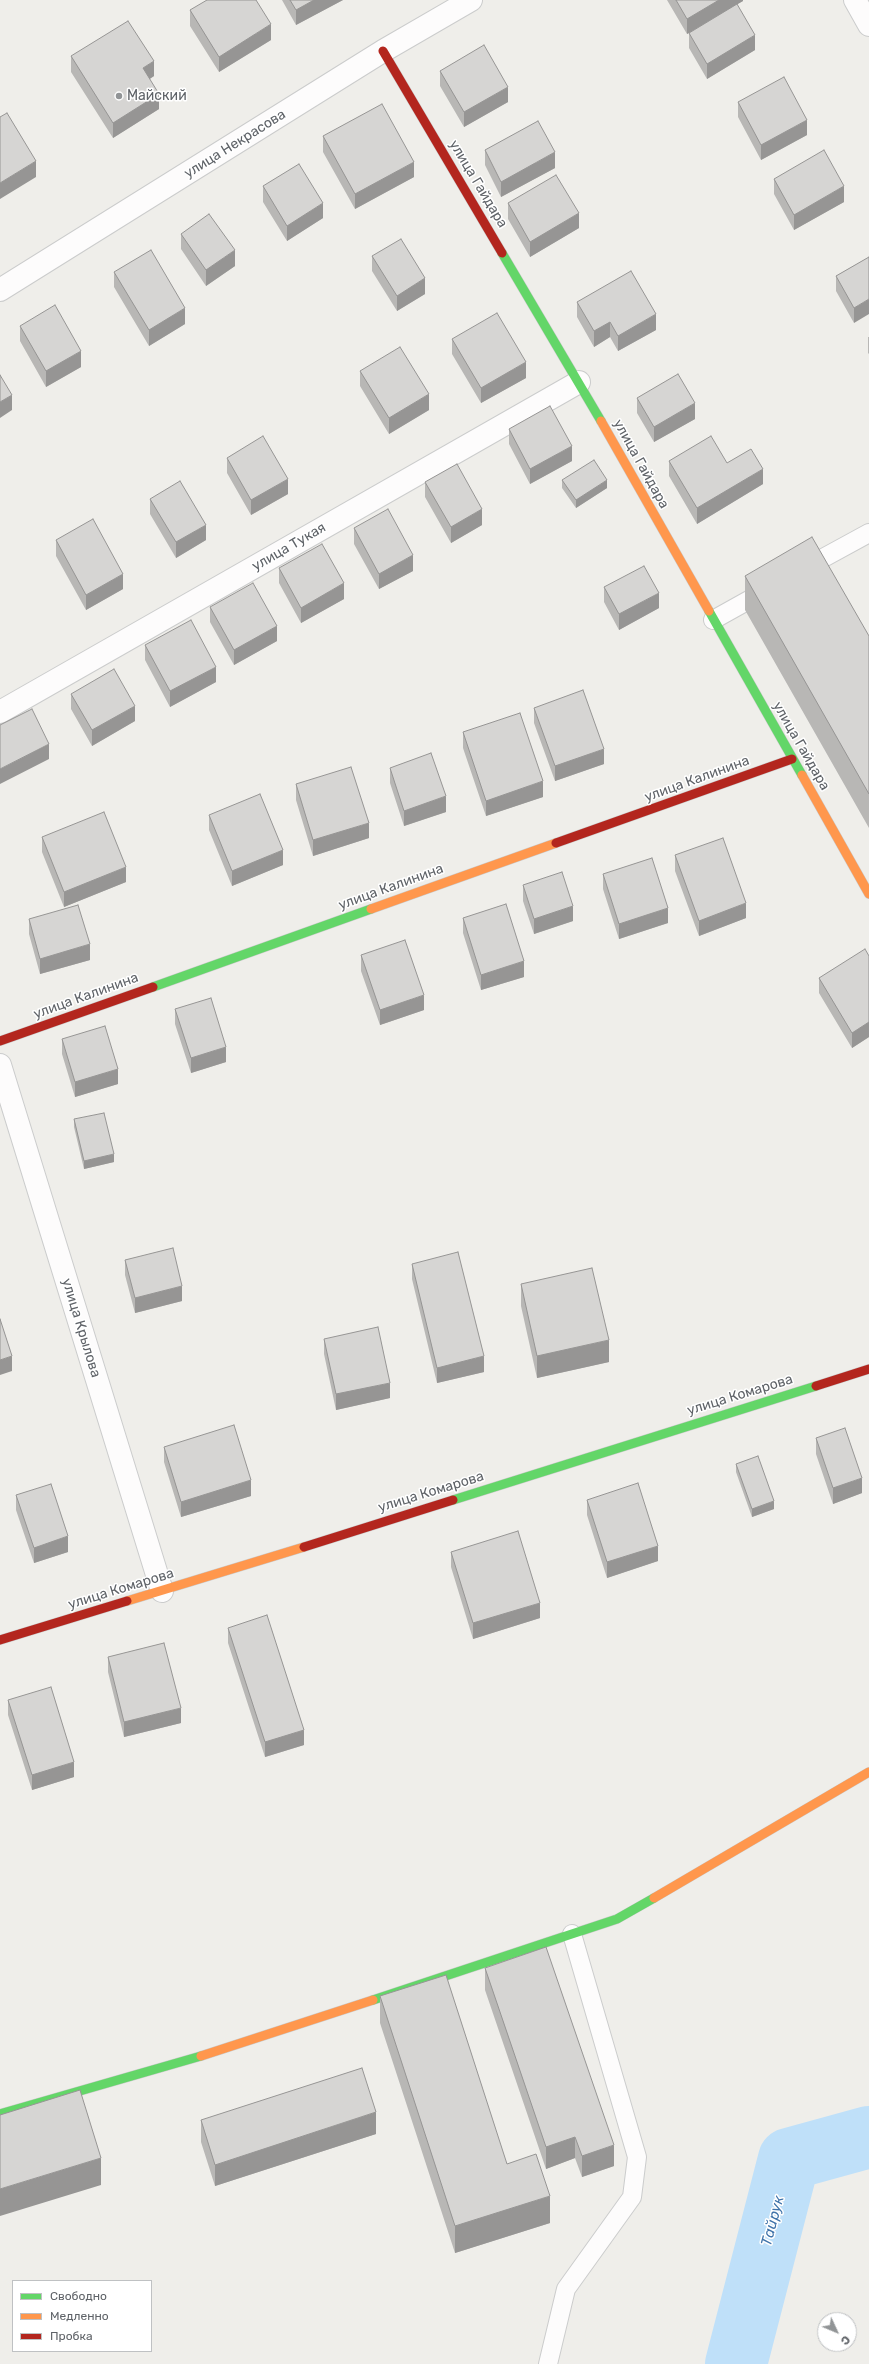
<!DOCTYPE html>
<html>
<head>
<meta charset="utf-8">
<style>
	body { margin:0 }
	#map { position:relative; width:869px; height:2364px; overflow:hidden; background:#efeeea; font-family:Rubik,sans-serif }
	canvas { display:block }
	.legend { position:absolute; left:12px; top:2280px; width:140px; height:72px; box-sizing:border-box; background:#fff; border:1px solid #bfc1c3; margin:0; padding:5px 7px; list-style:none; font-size:12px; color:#5f6368 }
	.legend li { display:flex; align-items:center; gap:8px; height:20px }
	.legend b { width:20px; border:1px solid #bfc1c3 }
	.north { position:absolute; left:817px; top:2312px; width:40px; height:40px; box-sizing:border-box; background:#fff; border:1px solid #bfc1c3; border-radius:50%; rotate:134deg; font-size:11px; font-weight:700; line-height:16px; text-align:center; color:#5f6368 }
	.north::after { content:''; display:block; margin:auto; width:14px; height:18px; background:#919496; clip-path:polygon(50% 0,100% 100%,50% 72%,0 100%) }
</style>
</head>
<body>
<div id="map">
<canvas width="869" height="2364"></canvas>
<ul class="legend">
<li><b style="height:5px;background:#63d668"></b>Свободно</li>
<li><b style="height:5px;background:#ff974d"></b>Медленно</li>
<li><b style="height:5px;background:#b3261e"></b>Пробка</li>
</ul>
<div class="north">С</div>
</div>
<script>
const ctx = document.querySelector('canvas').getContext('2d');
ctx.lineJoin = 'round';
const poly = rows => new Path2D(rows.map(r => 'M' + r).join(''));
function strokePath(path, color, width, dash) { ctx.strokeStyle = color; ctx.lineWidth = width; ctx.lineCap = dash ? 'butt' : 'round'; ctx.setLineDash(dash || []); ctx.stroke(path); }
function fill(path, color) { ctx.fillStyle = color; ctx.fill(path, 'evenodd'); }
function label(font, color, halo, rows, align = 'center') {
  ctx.font = font + ' Rubik,sans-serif'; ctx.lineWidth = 3; ctx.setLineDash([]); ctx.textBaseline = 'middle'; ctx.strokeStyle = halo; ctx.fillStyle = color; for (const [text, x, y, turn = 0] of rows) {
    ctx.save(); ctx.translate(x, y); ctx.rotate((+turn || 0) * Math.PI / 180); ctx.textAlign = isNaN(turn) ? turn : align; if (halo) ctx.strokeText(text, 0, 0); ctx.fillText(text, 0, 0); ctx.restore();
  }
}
const river = poly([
	[736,2364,789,2159,869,2137]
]);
const lane = poly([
	[803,569,869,533],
	[713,620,765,591],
	[548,2364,566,2289,632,2197,637,2157,572,1934]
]);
const street = poly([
	[855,0,869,25],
	[0,290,383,51,471,0],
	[0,712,579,382],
	[0,1065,162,1591]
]);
const fast = poly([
	[502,253,601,421],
	[709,611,802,775],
	[153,987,371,909],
	[453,1500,816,1386],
	[373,2000,617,1919,654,1898],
	[0,2114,201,2056]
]);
const slow = poly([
	[601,421,709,611],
	[802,775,869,894],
	[371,909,556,843],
	[127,1601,304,1547],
	[654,1898,869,1772],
	[201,2056,373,2000]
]);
const jam = poly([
	[383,51,502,253],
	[556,843,792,759],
	[0,1041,153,987],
	[816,1386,869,1369],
	[304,1547,453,1500],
	[0,1640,127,1601]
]);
const wall = poly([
	[282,0,343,0,296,25],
	[667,0,743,0,743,1,737,4,755,50,707,79,689,48,689,33,687,34],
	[190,10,271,40,219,72,190,26],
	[71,56,154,76,150,79,159,109,113,138,71,72],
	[440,71,508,102,464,127,440,86],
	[738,102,807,135,761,160,738,117],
	[323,136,414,177,355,209,323,152],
	[485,150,555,168,501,197,485,165],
	[774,179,844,202,794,230,774,194],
	[263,186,323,218,287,241,263,202],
	[508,203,579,228,530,257,508,219],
	[181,234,235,266,206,286,181,249],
	[372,256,425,294,397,311,372,271],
	[869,257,854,323,836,291,836,276],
	[114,272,185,324,149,346,114,287],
	[577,302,656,330,618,351,610,337,594,347,577,317],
	[20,326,81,367,46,387,20,341],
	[868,337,869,337,869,354,868,353],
	[452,339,526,378,481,403,452,354],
	[360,371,429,410,389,434,360,386],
	[637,398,695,419,654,442,637,413],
	[509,429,572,461,530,484,509,444],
	[227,458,288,494,251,515,227,473],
	[669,461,727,463,763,484,697,524,669,476],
	[562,480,607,488,576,508,562,488],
	[425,482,482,525,451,543,425,497],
	[150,499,206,540,176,558,150,514],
	[354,528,413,571,379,589,354,544],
	[56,540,123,589,86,610,56,556],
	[279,568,344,599,301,623,279,583],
	[745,576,869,636,869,828,745,610],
	[604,587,659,608,619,630,604,602],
	[210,607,277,641,234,665,210,622],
	[145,645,216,682,170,707,145,660],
	[71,694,135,721,92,746,71,709],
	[534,708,604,764,555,781,534,723],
	[463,732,543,797,486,816,463,748],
	[390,768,446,812,404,826,390,783],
	[296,784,369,838,313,856,296,800],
	[209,815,283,865,232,886,209,830],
	[42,837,126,882,64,907,42,852],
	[675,855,746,918,699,936,675,871],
	[603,874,668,923,619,939,603,889],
	[523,885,573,921,534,934,523,901],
	[463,918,524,977,481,990,463,933],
	[29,919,90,960,40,974,29,934],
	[361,955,424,1010,380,1025,361,971],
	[869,956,869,1037,852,1048,819,993,819,978],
	[175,1009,226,1062,191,1073,175,1024],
	[62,1039,118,1084,75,1097,62,1054],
	[74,1119,114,1162,84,1169,74,1127],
	[125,1260,182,1301,135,1313,125,1275],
	[412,1264,484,1372,437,1383,412,1279],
	[521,1284,609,1362,537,1378,521,1306],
	[324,1339,390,1398,336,1410,324,1354],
	[816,1438,862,1493,833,1504,816,1454],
	[164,1447,251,1496,181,1517,164,1462],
	[736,1464,774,1509,752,1517,736,1472],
	[16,1495,68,1552,34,1563,16,1510],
	[587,1500,658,1561,607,1578,587,1515],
	[451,1552,540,1618,473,1639,451,1567],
	[228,1628,304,1745,265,1757,228,1643],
	[108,1657,181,1723,124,1737,108,1672],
	[8,1700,74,1777,32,1790,8,1715],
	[485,1968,614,2166,582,2177,575,2158,546,2169,485,1990],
	[380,1996,507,2164,550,2223,455,2253,380,2023],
	[201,2120,376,2134,215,2186,201,2142]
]);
const shadedWall = poly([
	[314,0,343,0,296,25,296,10],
	[719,0,743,0,743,1,687,34,687,19],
	[271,24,271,40,219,72,219,57],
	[755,35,755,50,707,79,707,64],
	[154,61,154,76,143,83,143,68],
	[508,87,508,102,464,127,464,112],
	[159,94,159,109,113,138,113,123],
	[807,120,807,135,761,160,761,145],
	[555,152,555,168,501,197,501,182],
	[36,161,36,177,0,199,0,183],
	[414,162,414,177,355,209,355,194],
	[844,186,844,202,794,230,794,215],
	[323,203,323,218,287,241,287,226],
	[579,213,579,228,530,257,530,242],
	[235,250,235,266,206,286,206,270],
	[425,278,425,294,397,311,397,296],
	[869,299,869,314,854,323,854,308],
	[185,308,185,324,149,346,149,330],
	[656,314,656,330,618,351,618,336],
	[610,322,610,337,594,347,594,331],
	[81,351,81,367,46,387,46,371],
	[526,362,526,378,481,403,481,388],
	[429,394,429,410,389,434,389,418],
	[12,395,12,410,0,418,0,402],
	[695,403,695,419,654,442,654,427],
	[572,446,572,461,530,484,530,469],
	[763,469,763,484,697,524,697,508],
	[288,479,288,494,251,515,251,500],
	[607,480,607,488,576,508,576,500],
	[482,509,482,525,451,543,451,527],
	[206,525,206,540,176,558,176,542],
	[413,555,413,571,379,589,379,574],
	[123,574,123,589,86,610,86,595],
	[344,583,344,599,301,623,301,608],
	[659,593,659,608,619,630,619,614],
	[277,626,277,641,234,665,234,650],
	[216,667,216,682,170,707,170,691],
	[135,706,135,721,92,746,92,730],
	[49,744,49,759,0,784,0,769],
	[604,749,604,764,555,781,555,766],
	[543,781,543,797,486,816,486,801],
	[446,796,446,812,404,826,404,811],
	[369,823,369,838,313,856,313,840],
	[283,850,283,865,232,886,232,871],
	[126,867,126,882,64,907,64,892],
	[746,903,746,918,699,936,699,921],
	[573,906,573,921,534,934,534,919],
	[668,908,668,923,619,939,619,924],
	[90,944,90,960,40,974,40,959],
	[524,961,524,977,481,990,481,975],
	[424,995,424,1010,380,1025,380,1010],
	[869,1022,869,1037,852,1048,852,1033],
	[226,1047,226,1062,191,1073,191,1058],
	[118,1069,118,1084,75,1097,75,1082],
	[114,1154,114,1162,84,1169,84,1161],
	[182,1286,182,1301,135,1313,135,1298],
	[609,1340,609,1362,537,1378,537,1356],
	[12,1356,12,1371,0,1375,0,1360],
	[484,1356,484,1372,437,1383,437,1368],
	[390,1383,390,1398,336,1410,336,1394],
	[862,1478,862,1493,833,1504,833,1488],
	[251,1480,251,1496,181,1517,181,1502],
	[774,1501,774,1509,752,1517,752,1509],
	[68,1536,68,1552,34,1563,34,1548],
	[658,1546,658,1561,607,1578,607,1562],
	[540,1603,540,1618,473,1639,473,1623],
	[181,1708,181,1723,124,1737,124,1722],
	[304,1730,304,1745,265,1757,265,1742],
	[74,1762,74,1777,32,1790,32,1775],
	[376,2112,376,2134,215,2186,215,2165],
	[575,2137,575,2158,546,2169,546,2147],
	[614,2145,614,2166,582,2177,582,2156],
	[101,2158,101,2185,0,2216,0,2189],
	[550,2196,550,2223,455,2253,455,2226]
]);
const building = poly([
	[207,0,256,0,271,24,219,57,190,10,207,0],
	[290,0,314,0,296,10,290,0],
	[676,0,719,0,687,19,676,0],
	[737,4,755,35,707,64,689,33,737,4],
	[128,21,154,61,143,68,159,94,113,123,71,56,128,21],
	[484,45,508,87,464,112,440,71,484,45],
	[784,77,807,120,761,145,738,102,784,77],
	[382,104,414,162,355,194,323,136,382,104],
	[7,113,36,161,0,183,0,117,7,113],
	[538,121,555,152,501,182,485,150,538,121],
	[824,150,844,186,794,215,774,179,824,150],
	[299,164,323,203,287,226,263,186,299,164],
	[556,175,579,213,530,242,508,203,556,175],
	[209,214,235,250,206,270,181,234,209,214],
	[401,239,425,278,397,296,372,256,401,239],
	[151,250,185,308,149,330,114,272,151,250],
	[869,257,869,299,854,308,836,276,869,257],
	[631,271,656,314,618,336,610,322,594,331,577,302,631,271],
	[55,305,81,351,46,371,20,326,55,305],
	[497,313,526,362,481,388,452,339,497,313],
	[400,347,429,394,389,418,360,371,400,347],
	[678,374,695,403,654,427,637,398,678,374],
	[0,375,12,395,0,402,0,375],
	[550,406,572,446,530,469,509,429,550,406],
	[263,436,288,479,251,500,227,458,263,436],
	[711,436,727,463,751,449,763,469,697,508,669,461,711,436],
	[594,460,607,480,576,500,562,480,594,460],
	[457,464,482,509,451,527,425,482,457,464],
	[180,481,206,525,176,542,150,499,180,481],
	[388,509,413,555,379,574,354,528,388,509],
	[93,519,123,574,86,595,56,540,93,519],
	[812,537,869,636,869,794,745,576,812,537],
	[322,544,344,583,301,608,279,568,322,544],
	[644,566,659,593,619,614,604,587,644,566],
	[253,583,277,626,234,650,210,607,253,583],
	[191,620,216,667,170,691,145,645,191,620],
	[114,669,135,706,92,730,71,694,114,669],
	[583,690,604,749,555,766,534,708,583,690],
	[32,709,49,744,0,769,0,725,32,709],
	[520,713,543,781,486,801,463,732,520,713],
	[431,753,446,796,404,811,390,768,431,753],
	[351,767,369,823,313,840,296,784,351,767],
	[260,794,283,850,232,871,209,815,260,794],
	[104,812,126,867,64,892,42,837,104,812],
	[723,838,746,903,699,921,675,855,723,838],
	[652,858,668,908,619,924,603,874,652,858],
	[562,872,573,906,534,919,523,885,562,872],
	[506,904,524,961,481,975,463,918,506,904],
	[78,905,90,944,40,959,29,919,78,905],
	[405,940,424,995,380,1010,361,955,405,940],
	[865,949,869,956,869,1022,852,1033,819,978,865,949],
	[211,998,226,1047,191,1058,175,1009,211,998],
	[105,1026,118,1069,75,1082,62,1039,105,1026],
	[104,1113,114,1154,84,1161,74,1119,104,1113],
	[173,1248,182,1286,135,1298,125,1260,173,1248],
	[458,1252,484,1356,437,1368,412,1264,458,1252],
	[592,1268,609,1340,537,1356,521,1284,592,1268],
	[0,1319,12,1356,0,1360,0,1319],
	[378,1327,390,1383,336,1394,324,1339,378,1327],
	[234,1425,251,1480,181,1502,164,1447,234,1425],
	[845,1428,862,1478,833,1488,816,1438,845,1428],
	[758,1456,774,1501,752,1509,736,1464,758,1456],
	[638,1483,658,1546,607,1562,587,1500,638,1483],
	[51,1484,68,1536,34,1548,16,1495,51,1484],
	[518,1531,540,1603,473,1623,451,1552,518,1531],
	[267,1615,304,1730,265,1742,228,1628,267,1615],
	[164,1643,181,1708,124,1722,108,1657,164,1643],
	[51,1687,74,1762,32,1775,8,1700,51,1687],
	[546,1947,614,2145,582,2156,575,2137,546,2147,485,1968,546,1947],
	[446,1975,507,2164,536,2154,550,2196,455,2226,380,1996,446,1975],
	[362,2068,376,2112,215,2165,201,2120,362,2068],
	[80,2090,101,2158,0,2189,0,2115,80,2090]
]);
const markers = [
	[119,96,4,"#919496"]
];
const poiNames = [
	["Майский",127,96]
];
const streetNames = [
	["улица Некрасова",235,144,-32],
	["улица Гайдара",478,184,59],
	["улица Гайдара",641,464,61],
	["улица Тукая",289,547,-30],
	["улица Гайдара",801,746,60],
	["улица Калинина",697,779,-20],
	["улица Калинина",391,887,-20],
	["улица Калинина",86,996,-20],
	["улица Крылова",81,1328,73],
	["улица Комарова",740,1395,-17],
	["улица Комарова",431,1492,-17],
	["улица Комарова",121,1589,-17]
];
const waterNames = [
	["Тайрук",773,2221,-75]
];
strokePath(river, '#bfe0f9', 62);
strokePath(lane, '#cbcccc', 20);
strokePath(street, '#cbcccc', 24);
strokePath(fast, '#cacacb', 10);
strokePath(slow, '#cacacb', 10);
strokePath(jam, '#cacacb', 10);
strokePath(lane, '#fdfcfc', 18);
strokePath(street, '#fdfcfc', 22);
strokePath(fast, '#63d668', 9);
strokePath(slow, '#ff974d', 9);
strokePath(jam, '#b3261e', 9);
fill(wall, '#b8b7b5');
fill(shadedWall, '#969594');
fill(building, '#d6d5d3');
strokePath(building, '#969594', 1);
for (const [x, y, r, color] of markers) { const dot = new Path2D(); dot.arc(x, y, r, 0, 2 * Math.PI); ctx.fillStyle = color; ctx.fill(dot); strokePath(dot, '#fff', 1.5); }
label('14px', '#5f6368', '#fff', poiNames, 'left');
label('14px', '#5f6368', '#fff', streetNames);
label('italic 15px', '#4174aa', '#fff', waterNames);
</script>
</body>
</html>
